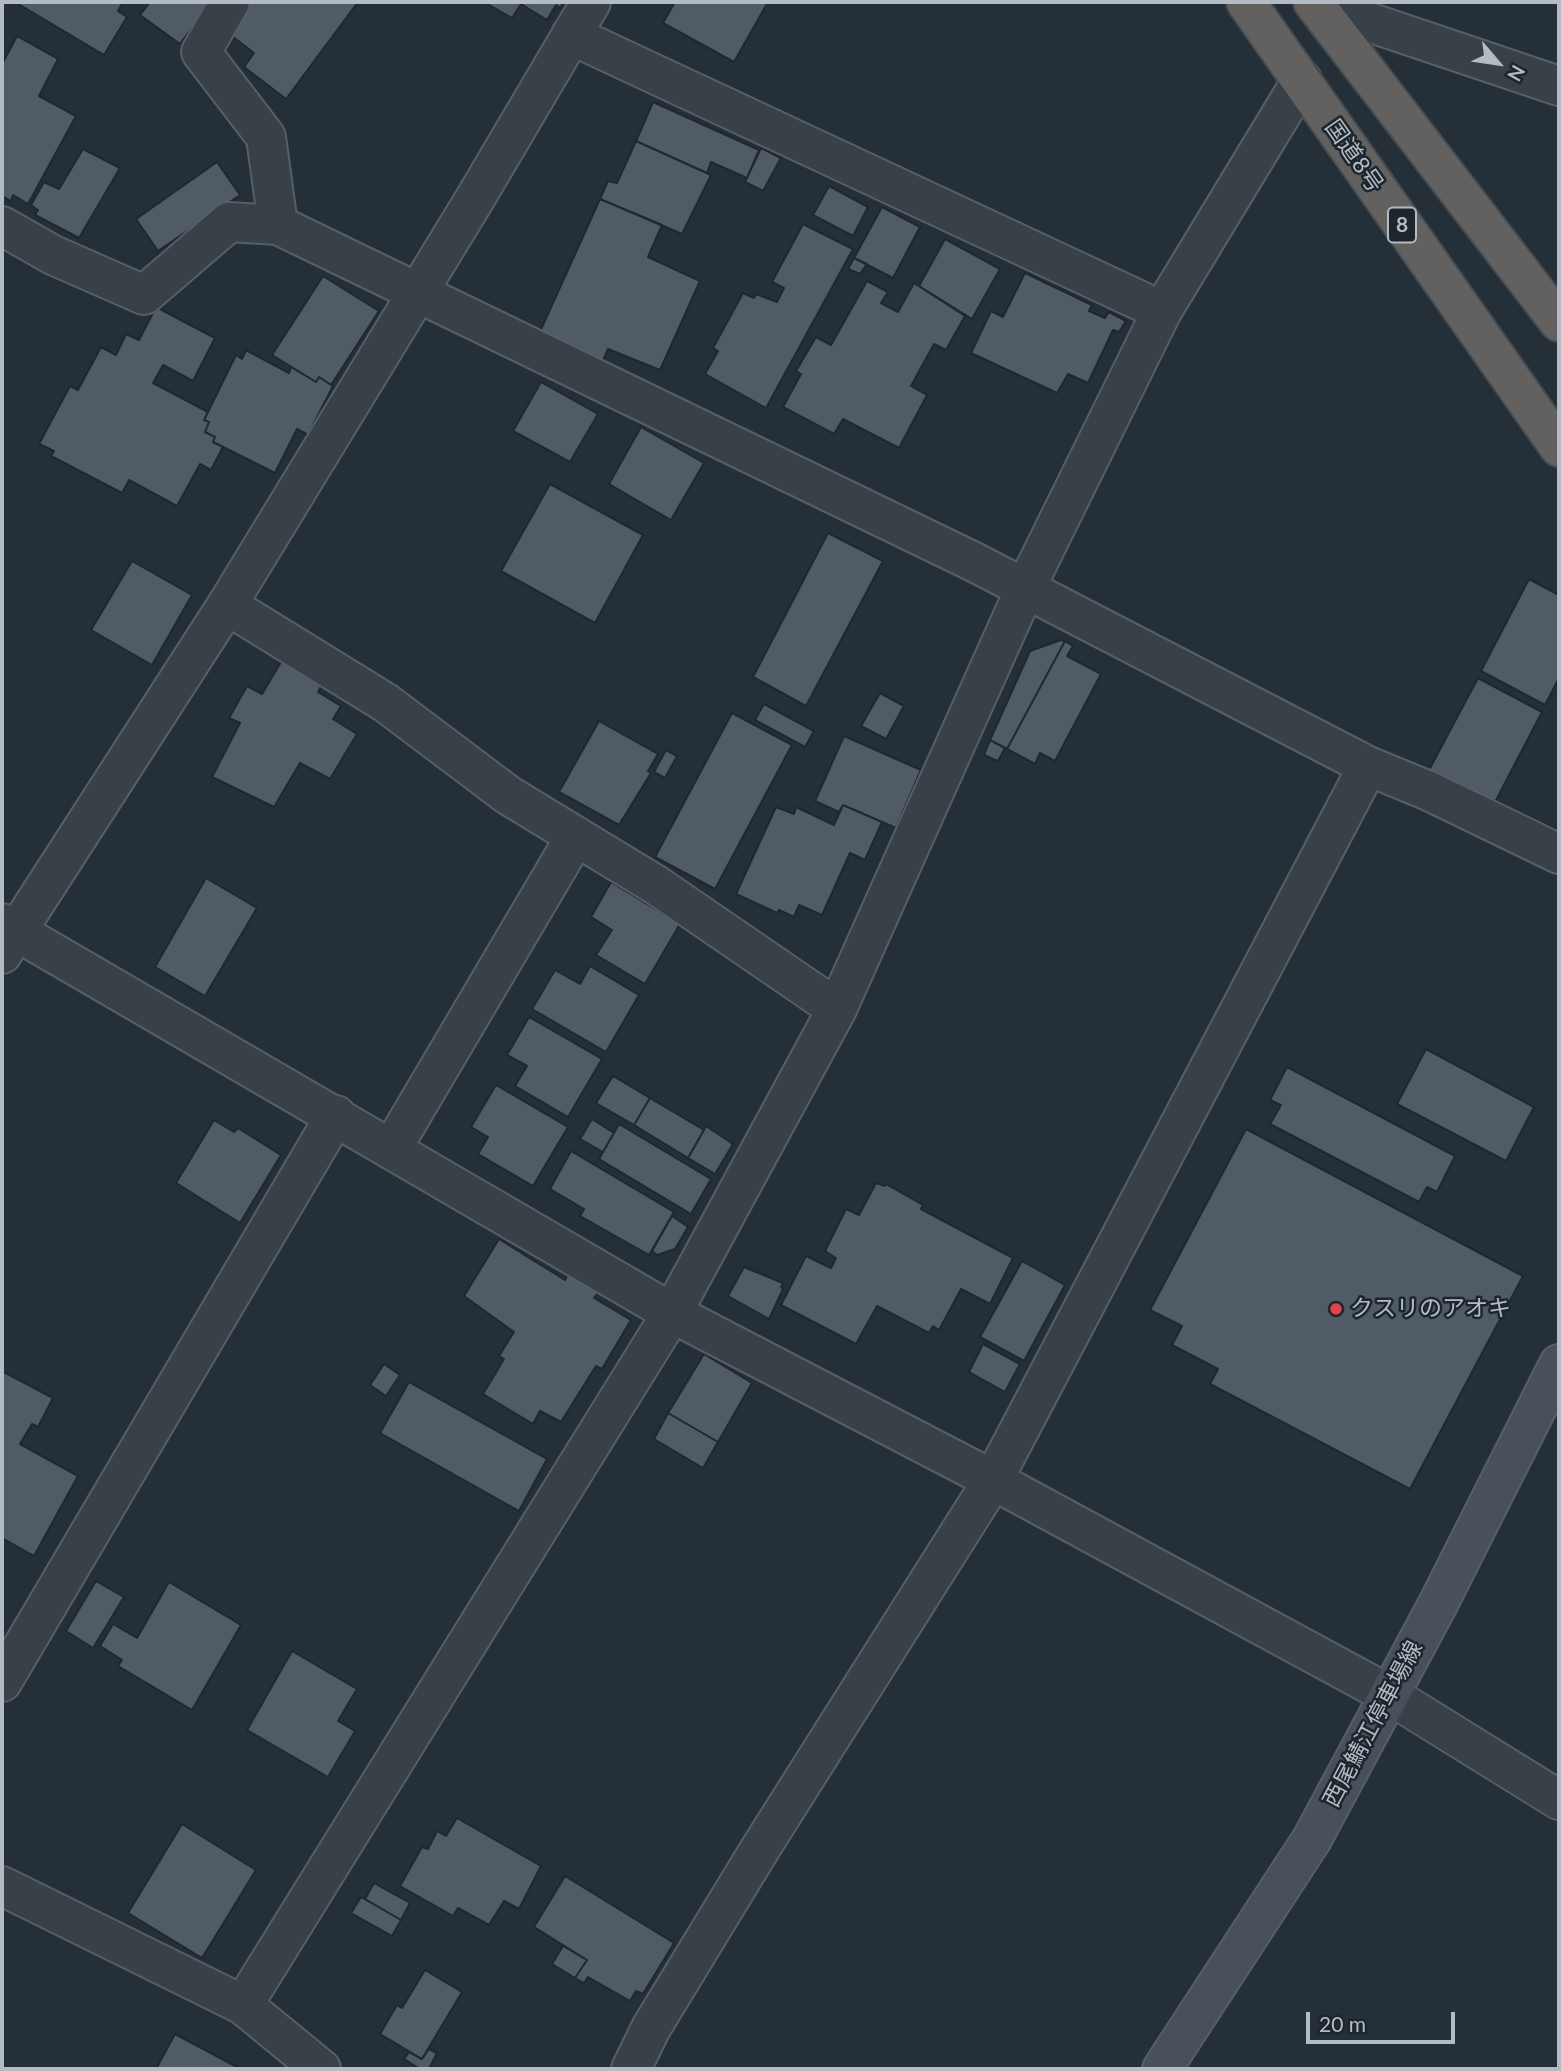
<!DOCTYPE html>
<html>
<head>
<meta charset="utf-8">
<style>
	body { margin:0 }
	#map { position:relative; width:1561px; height:2071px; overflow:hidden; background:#252f38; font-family:Lato,sans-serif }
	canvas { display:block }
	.frame { position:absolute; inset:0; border:4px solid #b3bcc4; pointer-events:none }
	.north { position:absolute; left:1463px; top:28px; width:70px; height:70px; -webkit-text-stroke:5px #1d262d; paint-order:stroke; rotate:119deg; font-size:19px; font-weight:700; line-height:28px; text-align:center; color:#b3bcc4 }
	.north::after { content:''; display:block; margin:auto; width:24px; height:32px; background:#b3bcc4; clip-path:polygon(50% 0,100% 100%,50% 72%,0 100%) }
	.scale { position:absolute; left:1306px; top:2012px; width:149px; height:32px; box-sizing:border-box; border:4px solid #b3bcc4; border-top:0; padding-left:9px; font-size:21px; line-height:24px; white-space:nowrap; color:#b3bcc4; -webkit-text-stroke:5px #1d262d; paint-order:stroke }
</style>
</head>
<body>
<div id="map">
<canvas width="1561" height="2071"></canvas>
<div class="frame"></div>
<div class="north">N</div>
<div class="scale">20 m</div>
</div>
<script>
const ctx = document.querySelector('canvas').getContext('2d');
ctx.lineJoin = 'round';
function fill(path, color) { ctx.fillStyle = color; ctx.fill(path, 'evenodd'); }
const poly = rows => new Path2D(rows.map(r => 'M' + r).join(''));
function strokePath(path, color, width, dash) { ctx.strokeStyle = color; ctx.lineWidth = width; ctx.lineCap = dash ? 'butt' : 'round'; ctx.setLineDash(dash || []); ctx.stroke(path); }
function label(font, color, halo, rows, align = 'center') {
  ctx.font = font + ' Lato,"Noto Sans JP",sans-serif'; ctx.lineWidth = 5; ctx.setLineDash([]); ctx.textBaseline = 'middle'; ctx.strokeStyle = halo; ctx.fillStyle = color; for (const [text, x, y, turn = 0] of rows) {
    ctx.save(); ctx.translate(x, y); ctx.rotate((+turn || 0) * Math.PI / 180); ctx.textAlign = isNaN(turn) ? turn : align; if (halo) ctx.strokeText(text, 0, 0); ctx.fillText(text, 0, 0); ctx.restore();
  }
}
const building = poly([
	[15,2,123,2,118,11,127,17,104,55,15,2],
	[150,2,211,2,180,44,140,15,150,2],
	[251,2,358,2,286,99,244,67,254,53,228,33,251,2],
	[484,2,564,2,560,8,556,5,547,20,521,4,512,18,484,2],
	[675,2,768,2,734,62,663,23,675,2],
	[17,36,58,59,39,96,76,116,28,204,13,195,11,201,2,196,2,64,17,36],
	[653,102,759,150,747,178,711,162,707,173,636,141,653,102],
	[636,141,711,175,682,234,600,199,608,181,617,183,636,141],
	[761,148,781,158,763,191,745,182,761,148],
	[83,149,120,168,79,238,35,215,38,210,31,205,44,182,59,189,83,149],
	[217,162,240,195,158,251,136,219,217,162],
	[829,186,868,207,853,236,813,215,829,186],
	[600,199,662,225,648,257,700,281,660,370,608,349,601,365,538,336,600,199],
	[882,207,920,227,893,278,854,258,882,207],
	[803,224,853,249,766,408,705,374,718,351,713,348,743,293,754,298,756,294,777,302,784,288,772,282,803,224],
	[945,239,1000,269,972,319,919,286,945,239],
	[854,258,867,264,860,274,848,269,854,258],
	[1025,273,1092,305,1089,311,1105,318,1109,312,1126,321,1119,332,1113,330,1088,383,1068,374,1057,393,971,353,991,311,1003,317,1025,273],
	[323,276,379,311,331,385,319,377,316,382,272,355,323,276],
	[867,281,888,292,881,303,898,312,914,283,965,316,946,350,934,344,911,386,927,395,899,448,843,419,834,434,783,407,801,374,796,371,816,337,831,345,867,281],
	[156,307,215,338,193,381,163,365,153,383,208,412,204,420,209,422,205,432,215,437,213,442,223,447,211,470,200,464,177,506,129,480,122,493,51,456,54,451,39,444,70,386,78,390,101,347,116,355,126,334,139,340,156,307],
	[246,350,289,373,291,367,316,382,319,377,333,386,308,435,297,429,275,473,213,442,215,437,205,432,209,422,204,420,236,355,242,359,246,350],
	[541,382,598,414,570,462,513,431,541,382],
	[641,427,704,463,671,520,609,484,641,427],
	[550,484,643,535,595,623,501,571,550,484],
	[828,533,883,561,806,706,753,677,828,533],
	[132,561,192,595,152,665,91,630,132,561],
	[1529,579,1559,595,1559,678,1545,705,1481,671,1529,579],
	[1061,640,1065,641,1007,749,990,740,1030,651,1061,640],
	[1065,641,1073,646,1067,656,1101,674,1055,761,1040,753,1035,764,1007,749,1065,641],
	[281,662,322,685,318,692,341,706,333,719,357,734,330,779,300,763,274,807,212,777,240,723,229,718,247,686,262,694,281,662],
	[1478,678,1542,712,1494,804,1429,770,1478,678],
	[880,693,904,706,886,739,861,726,880,693],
	[764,704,814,731,805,747,755,720,764,704],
	[732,713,792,745,715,889,655,857,732,713],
	[599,721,658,754,648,771,651,773,619,825,559,792,599,721],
	[844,736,921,770,896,828,843,805,839,812,815,801,844,736],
	[990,740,1005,748,998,761,984,755,990,740],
	[666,750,677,756,665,778,654,772,666,750],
	[843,805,882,822,865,860,850,853,822,915,799,905,794,917,779,910,777,913,736,894,776,807,794,814,796,807,834,825,843,805],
	[206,878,257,908,205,996,155,967,206,878],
	[611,882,680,924,645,984,596,955,612,930,591,917,611,882],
	[590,966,639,995,606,1052,532,1009,555,970,580,984,590,966],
	[529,1017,602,1059,568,1117,515,1086,527,1066,507,1055,529,1017],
	[1426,1049,1534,1107,1506,1161,1397,1104,1426,1049],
	[1287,1067,1455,1156,1437,1192,1427,1187,1419,1202,1270,1124,1281,1105,1270,1100,1287,1067],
	[613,1076,650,1098,634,1125,596,1103,613,1076],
	[496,1085,568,1127,533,1186,478,1154,488,1137,471,1127,496,1085],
	[650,1098,704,1130,688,1158,634,1125,650,1098],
	[592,1119,614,1133,603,1152,580,1139,592,1119],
	[214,1120,234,1132,238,1128,281,1155,240,1223,176,1183,214,1120],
	[619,1124,711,1179,691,1214,599,1159,619,1124],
	[706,1126,733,1144,715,1174,688,1158,706,1126],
	[1246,1129,1523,1276,1410,1489,1210,1384,1218,1369,1172,1345,1182,1326,1150,1310,1246,1129],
	[571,1151,674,1212,649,1255,580,1216,584,1209,550,1189,571,1151],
	[876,1183,885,1186,886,1184,923,1205,921,1209,1013,1258,990,1304,961,1289,939,1330,933,1326,929,1333,877,1306,856,1344,781,1305,806,1256,831,1268,836,1258,825,1251,846,1209,859,1215,876,1183],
	[672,1216,688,1227,675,1249,657,1255,652,1251,672,1216],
	[499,1239,565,1280,568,1273,599,1292,594,1298,631,1320,602,1369,596,1366,561,1422,540,1411,533,1424,483,1394,504,1359,499,1356,514,1332,464,1296,499,1239],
	[1022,1261,1065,1285,1024,1361,980,1337,1022,1261],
	[744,1267,783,1283,781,1287,783,1289,769,1319,728,1296,744,1267],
	[983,1344,1020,1364,1005,1392,969,1372,983,1344],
	[704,1354,752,1383,718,1442,668,1413,704,1354],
	[384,1364,400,1375,386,1396,370,1385,384,1364],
	[2,1371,53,1398,38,1427,32,1424,20,1444,78,1476,34,1556,2,1538,2,1371],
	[409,1382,547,1459,519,1511,380,1433,409,1382],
	[668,1413,718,1442,703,1468,654,1439,668,1413],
	[96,1581,124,1597,93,1648,66,1631,96,1581],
	[169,1582,241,1625,192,1710,118,1666,122,1660,100,1646,113,1624,137,1638,169,1582],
	[292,1651,357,1689,338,1721,355,1731,328,1777,247,1730,292,1651],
	[457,1818,541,1866,519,1909,504,1901,489,1925,458,1908,453,1916,400,1886,422,1847,428,1849,437,1831,446,1836,457,1818],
	[182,1824,256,1870,202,1958,128,1913,182,1824],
	[565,1876,674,1943,643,1994,636,1991,630,2001,588,1977,584,1983,575,1978,587,1960,534,1927,565,1876],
	[374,1883,410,1903,401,1920,365,1899,374,1883],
	[361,1897,401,1920,392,1936,351,1913,361,1897],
	[563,1946,587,1960,575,1978,552,1964,563,1946],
	[425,1970,462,1992,422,2059,380,2034,397,2005,402,2008,425,1970],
	[175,2034,237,2067,236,2069,156,2069,175,2034],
	[429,2049,437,2053,429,2069,420,2069,404,2059,409,2052,422,2059,429,2049]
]);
const minor = poly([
	[571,35,1162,311],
	[278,225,974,562,1368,766,1429,791,1559,854],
	[2,226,53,255,144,295,229,222,278,225,266,137,201,52,230,2],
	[227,605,386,703,508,795,656,885,837,1009],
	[2,923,672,1313,993,1480,1388,1694,1559,1800],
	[2,954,227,605,476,197,591,2],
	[392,1148,576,836],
	[2,1682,336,1115],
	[2,1886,243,2005,321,2069],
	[243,2005,672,1313,837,1009,1025,589,1162,311,1302,80],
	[631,2069,651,2028,760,1849,993,1480,1368,766]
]);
const tertiary = poly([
	[1315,4,1559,86]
]);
const secondary = poly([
	[1162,2069,1312,1839,1438,1604,1559,1364]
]);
const trunk = poly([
	[1246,2,1559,447],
	[1313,2,1559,322]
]);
const markers = [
	[1336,1309,7,"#e0444e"]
];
const shields = [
	[1402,225,28]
];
const shieldNames = [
	["8",1402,225]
];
const streetNames = [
	["国道8号",1354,156,55],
	["西尾鯖江停車場線",1373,1724,-62]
];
const poiNames = [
	["クスリのアオキ",1350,1309]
];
fill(building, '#505b66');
strokePath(building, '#1f282f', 2);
strokePath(minor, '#565f66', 42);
strokePath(tertiary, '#565f66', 42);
strokePath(secondary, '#565f66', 42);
strokePath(trunk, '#434c53', 42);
strokePath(minor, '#384148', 38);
strokePath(tertiary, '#384148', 38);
strokePath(secondary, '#47505b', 38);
strokePath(trunk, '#62615f', 38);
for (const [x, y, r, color] of markers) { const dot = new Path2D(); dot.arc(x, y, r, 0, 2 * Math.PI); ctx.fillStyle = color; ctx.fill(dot); strokePath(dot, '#1d262d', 2.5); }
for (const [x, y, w] of shields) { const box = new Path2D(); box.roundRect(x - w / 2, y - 17.5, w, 35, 5); ctx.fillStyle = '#1d262d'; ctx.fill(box); strokePath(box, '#b3bcc4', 2); }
label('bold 21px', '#b3bcc4', null, shieldNames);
label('23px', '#b3bcc4', '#1d262d', streetNames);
label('23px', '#b3bcc4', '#1d262d', poiNames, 'left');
</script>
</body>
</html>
